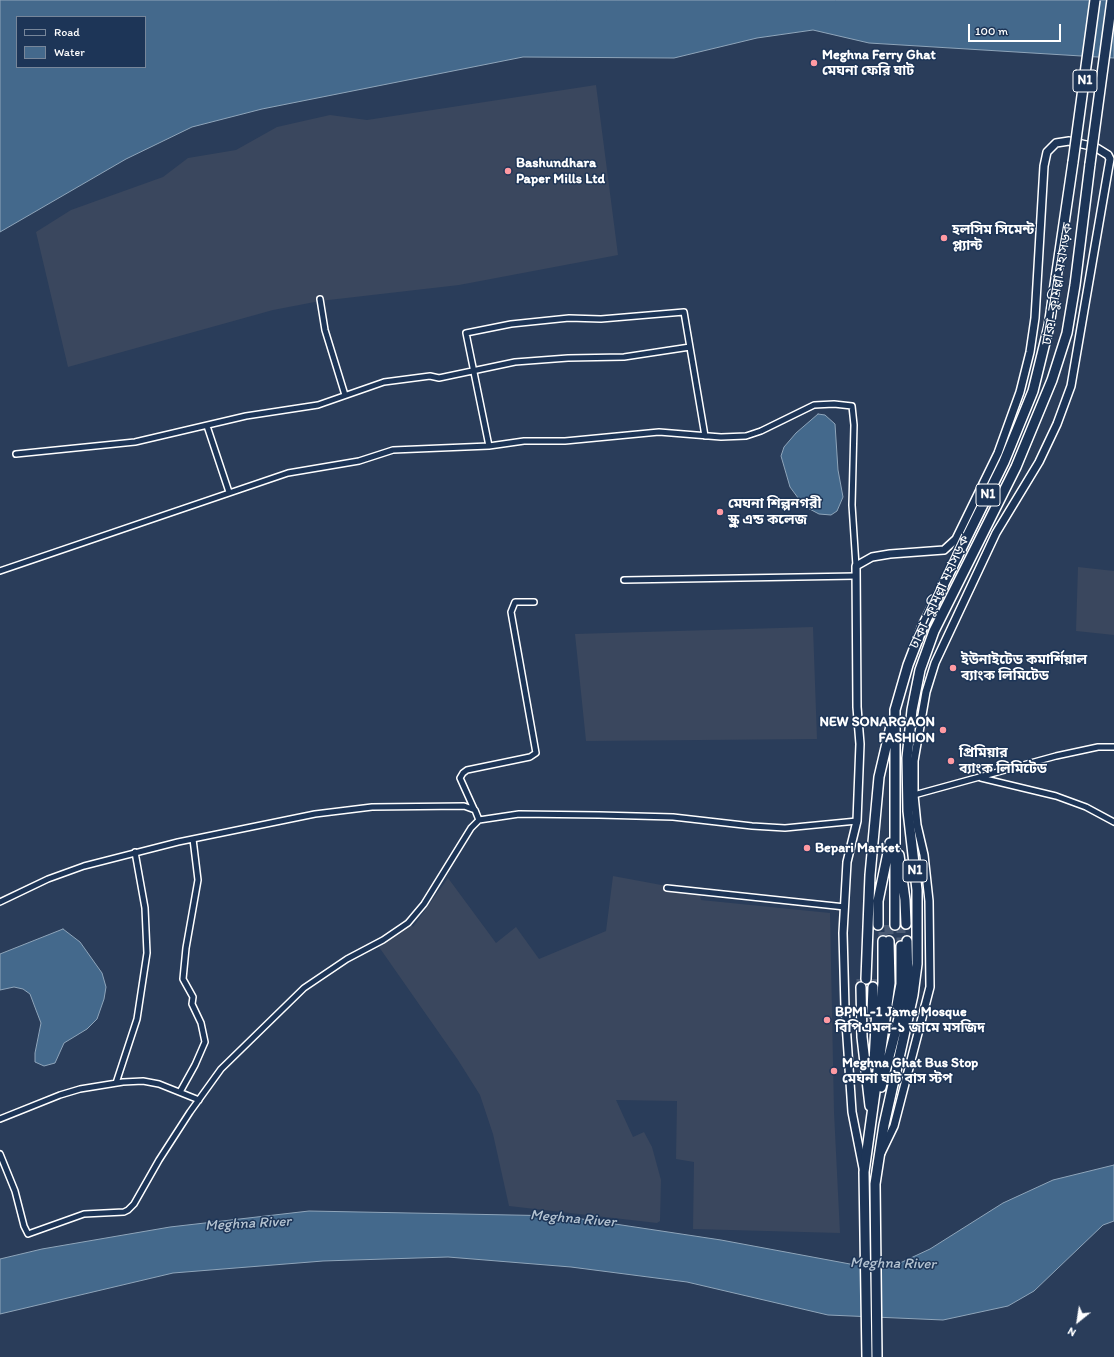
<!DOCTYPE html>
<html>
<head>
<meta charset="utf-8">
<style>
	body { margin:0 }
	#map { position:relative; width:1114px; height:1357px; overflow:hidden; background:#2a3d5a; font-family:Itim,sans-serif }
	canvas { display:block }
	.legend { position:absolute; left:16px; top:16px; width:130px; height:52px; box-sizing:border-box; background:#1d3557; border:1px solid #77869a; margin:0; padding:5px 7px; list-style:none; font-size:12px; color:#fff }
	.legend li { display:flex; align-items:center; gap:8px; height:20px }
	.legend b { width:20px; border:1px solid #77869a }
	.north { position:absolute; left:1058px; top:1301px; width:40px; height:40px; -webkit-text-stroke:3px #1d3557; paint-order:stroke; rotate:210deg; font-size:11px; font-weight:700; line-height:16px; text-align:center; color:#fff }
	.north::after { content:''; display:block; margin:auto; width:14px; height:18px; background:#fff; clip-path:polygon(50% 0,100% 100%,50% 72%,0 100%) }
	.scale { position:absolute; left:968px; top:24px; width:93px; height:18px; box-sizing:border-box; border:2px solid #fff; border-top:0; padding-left:5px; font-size:12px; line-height:14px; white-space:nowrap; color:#fff; -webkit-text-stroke:3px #1d3557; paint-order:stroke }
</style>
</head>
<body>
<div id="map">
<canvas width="1114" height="1357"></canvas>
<ul class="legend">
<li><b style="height:5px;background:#1d3557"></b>Road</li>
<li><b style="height:11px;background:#44698c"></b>Water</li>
</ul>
<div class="north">N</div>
<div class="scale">100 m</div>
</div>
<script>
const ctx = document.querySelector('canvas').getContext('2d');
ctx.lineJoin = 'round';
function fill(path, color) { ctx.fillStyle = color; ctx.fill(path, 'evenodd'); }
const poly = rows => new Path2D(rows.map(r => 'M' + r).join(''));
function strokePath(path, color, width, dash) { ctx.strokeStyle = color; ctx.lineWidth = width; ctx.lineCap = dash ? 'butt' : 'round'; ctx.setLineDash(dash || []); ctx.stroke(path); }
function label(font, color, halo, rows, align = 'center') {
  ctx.font = font + ' Itim,"Noto Sans Bengali",sans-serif'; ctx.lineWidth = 3; ctx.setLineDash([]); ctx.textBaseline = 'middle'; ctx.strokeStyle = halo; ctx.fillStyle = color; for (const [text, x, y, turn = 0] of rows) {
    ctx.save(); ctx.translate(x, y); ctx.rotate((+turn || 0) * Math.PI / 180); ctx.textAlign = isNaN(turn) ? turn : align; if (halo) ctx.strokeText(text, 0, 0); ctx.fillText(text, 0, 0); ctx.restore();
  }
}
const built = poly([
	[596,85,618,255,459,285,320,301,273,310,68,367,36,232,71,210,163,177,188,158,236,150,277,127,330,115,367,120],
	[1078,567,1114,571,1114,635,1076,631],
	[813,627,817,739,586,741,575,634],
	[613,876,699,892,701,900,830,913,834,1112,840,1233,693,1229,694,1162,676,1159,677,1101,616,1100,633,1137,644,1132,652,1147,661,1180,660,1221,657,1223,509,1206,493,1134,480,1095,458,1060,379,947,406,918,413,927,448,878,496,943,516,927,539,959,606,931]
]);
const water = poly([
	[0,0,1114,0,1114,58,869,43,813,30,757,38,674,58,523,57,262,109,192,127,126,159,0,232,0,0],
	[17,17,145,17,145,67,17,67,17,17],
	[818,414,825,415,835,424,838,470,843,497,837,511,831,515,819,514,804,506,790,487,781,456,784,447,796,433,818,414],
	[63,929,80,942,102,973,106,987,104,999,97,1019,87,1029,64,1043,55,1063,44,1066,35,1062,35,1053,41,1023,36,1010,30,994,23,989,14,987,0,990,0,954,63,929],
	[1114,1165,1114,1221,1103,1225,1034,1291,1008,1306,943,1320,828,1315,687,1282,571,1267,448,1257,323,1261,173,1273,0,1314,0,1259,42,1249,170,1227,309,1211,562,1216,721,1240,850,1264,900,1263,930,1249,1003,1203,1053,1180,1114,1165]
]);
const highwayTunnel = poly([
	[901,924,901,941],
	[889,925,889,941],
	[883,941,883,925],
	[861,979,861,987],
	[873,979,873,987]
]);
const street = poly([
	[320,299,325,330,345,395],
	[207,426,229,492],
	[489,446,466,333,511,324,569,318,601,319,684,312,705,436],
	[16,454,135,442,246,416,318,405,384,382,430,376,439,378,515,362,568,358,624,357,690,347],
	[0,571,288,473,359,461,393,450,489,446,524,441,565,441,659,432,721,437,746,436,761,431,814,405,834,404,852,406,854,425,852,505,856,566],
	[624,580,856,576],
	[981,778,1056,796,1086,807,1114,822],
	[914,795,1056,756,1098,747,1114,747],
	[474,809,460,778,463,773,467,770,530,757,536,753,511,612,515,602,534,602],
	[667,888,845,907],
	[0,902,48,879,84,866,178,842,315,814,372,807,464,806,475,810,479,820],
	[116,1083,137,1019,147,953,145,908,135,852],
	[180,1092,195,1065,205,1042,201,1023,192,1004,193,997,183,979,186,948,198,880,193,839],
	[0,1119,60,1095,80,1089,123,1082,143,1081,159,1084,199,1100],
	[0,1154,15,1191,24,1226,28,1234,84,1214,124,1212,128,1210,134,1204,159,1160,190,1112,221,1069,304,988,347,959,383,940,408,923,424,904,471,828,479,820,519,814,599,815,673,817,752,826,785,828,857,821]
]);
const secondary = poly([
	[863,1168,852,1112,845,1008,843,933,847,862,857,821,860,744,857,707,856,566,872,557,890,554,944,550,956,539,998,453,1020,392,1030,352,1035,318,1044,166,1047,152,1056,143,1069,141,1095,147,1108,155,1110,159,1071,386,1057,424,1039,462,996,533,935,663,926,692,914,761,914,795,917,825,924,855,929,901,930,987,894,1126,881,1153]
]);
const highway = poly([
	[899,855,905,900,906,924],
	[878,925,878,901,890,843],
	[895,925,895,710,908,665,923,626,1004,462,1033,391,1049,326,1073,162],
	[866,979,870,875,879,777,891,726],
	[861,987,862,1037,870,1106],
	[897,1005,901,984,901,946],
	[872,1013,873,987],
	[880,1014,883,983,883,941],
	[874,1062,877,1007],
	[881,1087,908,984,907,941],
	[867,1357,864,1172,890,983,889,941],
	[877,1357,875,1184,884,1125,913,995,917,964,917,890,908,811,907,758,912,710,920,670,934,631,1016,467,1052,380,1067,333,1075,285,1090,164]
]);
const highwayBridge = poly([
	[1073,162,1095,0],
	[1090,164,1112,0]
]);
const markers = [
	[814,63,4,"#ff9aa2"],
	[508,171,4,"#ff9aa2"],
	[944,238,4,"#ff9aa2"],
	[720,512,4,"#ff9aa2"],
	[953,668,4,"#ff9aa2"],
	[943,730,4,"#ff9aa2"],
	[951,761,4,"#ff9aa2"],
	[807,848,4,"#ff9aa2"],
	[827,1020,4,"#ff9aa2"],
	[834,1071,4,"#ff9aa2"]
];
const shields = [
	[1085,81,24],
	[988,495,24],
	[915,871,24]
];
const shieldNames = [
	["N1",1085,81],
	["N1",988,495],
	["N1",915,871]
];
const poiNames = [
	["Meghna Ferry Ghat",822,55],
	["মেঘনা ফেরি ঘাট",822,71],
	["Bashundhara",516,163],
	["Paper Mills Ltd",516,179],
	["হলসিম সিমেন্ট",952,230],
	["প্ল্যান্ট",952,246],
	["মেঘনা শিল্পনগরী",728,504],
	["স্কুল এন্ড কলেজ",728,520],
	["ইউনাইটেড কমার্শিয়াল",961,660],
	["ব্যাংক লিমিটেড",961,676],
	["NEW SONARGAON",935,722,"right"],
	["FASHION",935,738,"right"],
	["প্রিমিয়ার",959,753],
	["ব্যাংক লিমিটেড",959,769],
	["Bepari Market",815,848],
	["BPML-1 Jame Mosque",835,1012],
	["বিপিএমল-১ জামে মসজিদ",835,1028],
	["Meghna Ghat Bus Stop",842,1063],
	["মেঘনা ঘাট বাস স্টপ",842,1079]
];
const streetNames = [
	["ঢাকা–কুমিল্লা মহাসড়ক",1058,284,-80],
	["ঢাকা–কুমিল্লা মহাসড়ক",940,592,-65]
];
const waterNames = [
	["Meghna River",573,1219,5],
	["Meghna River",248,1224,-3],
	["Meghna River",893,1264,1]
];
fill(built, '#3a475e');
fill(water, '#44698c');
strokePath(water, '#8fa5ba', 1);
strokePath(highwayTunnel, '#4a5a73', 9, [9, 4.5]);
strokePath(street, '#fff', 8);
strokePath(secondary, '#fff', 10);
strokePath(highway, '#fff', 12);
strokePath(street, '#1d3557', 5);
strokePath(secondary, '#1d3557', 7);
strokePath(highway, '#1d3557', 9);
strokePath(highwayBridge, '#fff', 12, []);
strokePath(highwayBridge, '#1d3557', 9);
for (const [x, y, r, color] of markers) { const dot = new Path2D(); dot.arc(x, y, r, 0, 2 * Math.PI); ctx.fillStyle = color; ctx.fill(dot); strokePath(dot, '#1d3557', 1.5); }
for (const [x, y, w] of shields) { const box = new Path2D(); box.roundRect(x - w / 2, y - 11, w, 22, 3); ctx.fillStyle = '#1d3557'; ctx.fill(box); strokePath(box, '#fff', 1); }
label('bold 13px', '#fff', null, shieldNames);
label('bold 14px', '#fff', '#1d3557', poiNames, 'left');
label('14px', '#fff', '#1d3557', streetNames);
label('italic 15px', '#b4c3d1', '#1d3557', waterNames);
</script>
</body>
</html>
